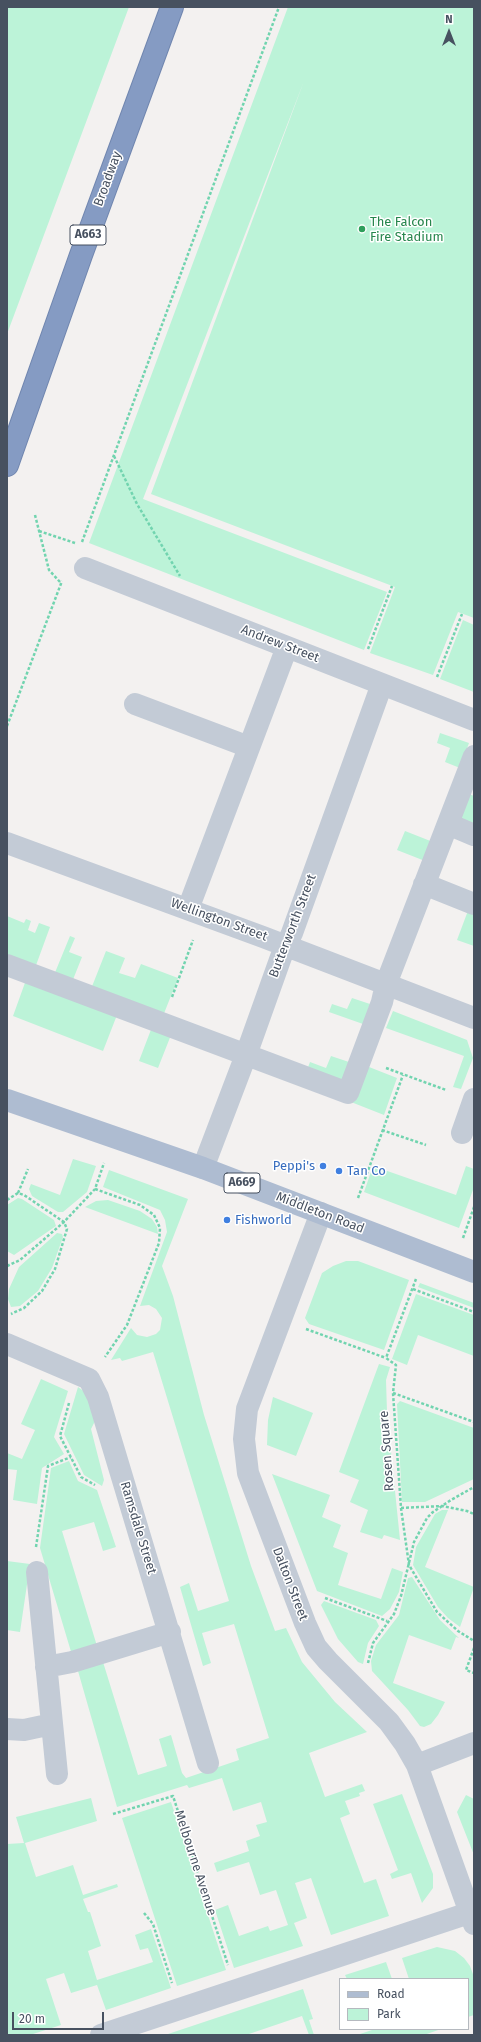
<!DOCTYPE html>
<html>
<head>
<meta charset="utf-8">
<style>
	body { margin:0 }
	#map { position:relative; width:481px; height:2042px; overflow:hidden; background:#f3f1f0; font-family:"Fira Sans",sans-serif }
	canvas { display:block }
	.frame { position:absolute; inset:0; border:8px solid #475160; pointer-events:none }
	.legend { position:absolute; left:339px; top:1978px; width:130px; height:52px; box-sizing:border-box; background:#fff; border:1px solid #b5b9bf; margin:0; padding:5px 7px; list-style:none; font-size:12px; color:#475160 }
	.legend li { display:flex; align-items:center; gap:8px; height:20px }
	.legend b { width:20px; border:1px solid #b5b9bf }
	.north { position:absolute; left:429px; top:12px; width:40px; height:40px; -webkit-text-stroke:3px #fff; paint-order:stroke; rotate:0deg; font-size:11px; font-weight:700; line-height:16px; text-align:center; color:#475160 }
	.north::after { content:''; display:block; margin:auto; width:14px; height:18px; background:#475160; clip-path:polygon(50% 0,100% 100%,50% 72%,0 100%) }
	.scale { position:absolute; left:12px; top:2012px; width:92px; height:18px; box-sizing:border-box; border:2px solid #475160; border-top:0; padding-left:5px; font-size:12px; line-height:14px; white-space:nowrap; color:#475160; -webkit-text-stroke:3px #fff; paint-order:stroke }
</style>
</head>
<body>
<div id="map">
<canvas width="481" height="2042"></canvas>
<div class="frame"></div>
<ul class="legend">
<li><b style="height:5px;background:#aebcd1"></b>Road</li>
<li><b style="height:11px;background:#bcf3d8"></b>Park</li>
</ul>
<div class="north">N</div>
<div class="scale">20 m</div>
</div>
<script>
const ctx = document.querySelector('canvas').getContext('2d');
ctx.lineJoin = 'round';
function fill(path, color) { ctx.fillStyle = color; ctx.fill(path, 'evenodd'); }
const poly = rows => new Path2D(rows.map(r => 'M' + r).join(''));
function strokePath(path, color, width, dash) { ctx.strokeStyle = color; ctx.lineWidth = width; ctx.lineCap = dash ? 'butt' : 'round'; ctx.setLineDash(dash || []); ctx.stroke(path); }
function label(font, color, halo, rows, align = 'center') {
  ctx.font = font + ' "Fira Sans",sans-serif'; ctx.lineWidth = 3; ctx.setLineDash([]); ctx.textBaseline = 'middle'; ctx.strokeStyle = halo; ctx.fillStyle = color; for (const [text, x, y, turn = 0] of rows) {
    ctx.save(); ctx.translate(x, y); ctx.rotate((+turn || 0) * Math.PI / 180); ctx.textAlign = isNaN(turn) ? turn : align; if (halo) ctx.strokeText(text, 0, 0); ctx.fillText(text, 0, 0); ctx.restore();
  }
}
const green = poly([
	[7,7,129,7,7,334],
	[288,7,474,7,474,618,458,612,433,675,370,653,395,587,151,494,304,81,143,499,387,592,364,650,89,543],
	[463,620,474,625,474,692,440,679],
	[440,733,469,743,460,768,445,762,450,748,437,743],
	[469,794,474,796,474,830,460,817],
	[405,831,433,842,425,861,397,850],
	[469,908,474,910,474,946,457,940],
	[7,916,24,923,26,919,31,921,28,930,35,933,39,923,50,927,35,968,7,957],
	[70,936,75,938,69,952,82,957,72,982,54,975],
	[106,951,125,958,119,973,135,978,141,964,178,978,163,1016,91,989],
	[26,980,117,1015,103,1051,13,1016],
	[352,998,370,1004,363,1024,329,1012,332,1004,347,1009],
	[393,1011,467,1040,473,1058,461,1089,453,1087,464,1056,386,1028],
	[152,1027,171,1035,158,1068,139,1061],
	[331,1056,349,1062,341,1083,307,1070,310,1062,326,1068],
	[364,1065,397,1078,384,1115,351,1102],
	[73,1159,96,1166,87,1192,63,1212,58,1212,32,1196,29,1189,31,1184,60,1195],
	[373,1166,456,1195,466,1166,474,1169,474,1187,459,1228,364,1192],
	[109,1170,188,1199,162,1266,173,1296,204,1415,251,1566,275,1631,286,1628,302,1662,335,1702,367,1732,309,1753,325,1797,362,1784,365,1791,359,1793,360,1796,345,1801,350,1814,340,1818,364,1883,376,1879,389,1916,331,1935,311,1878,295,1883,307,1918,294,1923,303,1946,234,1968,215,1910,228,1905,239,1936,268,1926,270,1931,288,1925,276,1890,260,1895,249,1862,217,1872,214,1863,249,1851,246,1841,260,1836,256,1825,267,1822,261,1802,233,1811,222,1778,189,1788,187,1785,117,1807,78,1671,103,1662,138,1775,167,1766,159,1739,171,1735,182,1773,186,1778,239,1760,236,1749,269,1738,234,1624,202,1633,211,1663,203,1666,180,1587,189,1583,198,1611,229,1601,153,1352,122,1361,120,1358,111,1360,131,1328,137,1335,147,1337,156,1334,160,1330,162,1318,156,1309,149,1305,140,1306,167,1232,165,1220,160,1210,103,1187],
	[18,1198,22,1199,54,1220,56,1226,14,1255,7,1251,7,1205],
	[108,1200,140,1211,152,1219,157,1227,158,1234,85,1207,96,1201],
	[57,1233,62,1234,63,1237,52,1268,38,1291,20,1306,11,1307,8,1299,9,1289,19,1267],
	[346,1261,358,1261,409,1280,384,1350,309,1324,305,1318,322,1273,333,1266],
	[420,1283,474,1303,474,1308,418,1287],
	[416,1294,474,1315,474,1356,418,1335,407,1365,392,1359],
	[379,1364,390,1367,386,1380,387,1412,400,1540,384,1535,382,1539,360,1532,368,1510,350,1502,359,1480,339,1472],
	[41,1379,68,1391,54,1437,64,1454,42,1468,37,1504,13,1500,17,1470,7,1469,7,1453,22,1459,35,1430,21,1424],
	[78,1387,85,1392,96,1419,91,1429,104,1480,102,1486,84,1475,64,1434],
	[273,1397,313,1413,296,1456,267,1445,268,1420],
	[400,1401,474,1428,474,1479,425,1502,402,1502,397,1404],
	[69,1461,78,1481,97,1490,116,1547,103,1551,94,1522,62,1531,97,1646,72,1655,40,1548,51,1468],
	[272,1474,330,1495,322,1517,341,1525,333,1547,348,1553,338,1585,381,1599,392,1568,403,1572,399,1592,390,1609,382,1616,317,1591],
	[442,1510,448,1510,425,1567,474,1587,460,1627,448,1618,438,1607,413,1565,416,1547,435,1514],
	[7,1561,30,1564,20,1632,7,1630],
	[412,1577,440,1620,459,1638,456,1637,451,1650,409,1635,393,1683,445,1702,438,1715,431,1724,424,1727,420,1726,408,1710,372,1671,371,1661,376,1645,399,1615,408,1578],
	[324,1601,376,1620,379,1626,368,1643,363,1664,358,1662,338,1639,321,1605],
	[402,1794,433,1874,433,1888,422,1903,411,1873,392,1879,390,1874,398,1870,373,1804],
	[466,1795,474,1799,474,1855,457,1812],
	[91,1798,97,1821,25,1843,36,1877,73,1865,83,1895,117,1884,118,1887,83,1899,88,1912,90,1912,101,1946,88,1951,97,1980,153,1962,148,1948,140,1950,135,1935,151,1929,171,1988,106,2010,97,1985,71,1993,64,1973,46,1979,61,2025,30,2035,7,2035,7,1844,24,1843,16,1817],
	[171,1802,226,1970,177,1986,122,1818],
	[437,1947,455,1951,464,1958,470,1966,474,1977,474,2015,468,2017,468,1979,409,1979,402,1958],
	[386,1962,392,1979,347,1979,345,1975],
	[303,1989,313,2019,309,2020,314,2035,309,2035,302,2016,246,2035,165,2035],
	[375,2029,441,2029,424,2035,357,2035]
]);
const path = poly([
	[114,456,137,504,180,576],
	[35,515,49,570,60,582],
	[39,531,75,543],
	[82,542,279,7],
	[368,649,392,586],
	[437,677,462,614],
	[7,726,62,581],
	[172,997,193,940],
	[386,1068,446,1090],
	[382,1130,426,1145],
	[95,1189,140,1205,154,1215,160,1228,159,1243,127,1325,105,1357],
	[18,1193,28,1169],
	[358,1198,403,1075],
	[7,1200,18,1193,24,1195,64,1222,67,1229,55,1269,42,1291,24,1308,11,1314],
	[463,1238,474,1207],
	[7,1266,20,1260,64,1222,95,1189,104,1163],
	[416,1279,386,1358,396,1365,393,1393,401,1508,409,1565,437,1612,458,1631,474,1641],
	[413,1289,474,1312],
	[306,1329,386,1358],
	[393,1393,474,1422],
	[69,1403,60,1436,81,1477,95,1485],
	[401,1508,442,1506,467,1511,474,1514],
	[36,1547,48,1466,71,1457],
	[325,1598,387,1621],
	[474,1648,466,1670,474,1673],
	[368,1663,373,1643,394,1614,401,1596,414,1542,427,1518,433,1512,451,1500,474,1487],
	[113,1814,173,1796,228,1965],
	[144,1913,153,1924,172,1983]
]);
const minor = poly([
	[85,568,474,720],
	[135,704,249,747],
	[448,824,474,835],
	[7,843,263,937,474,1018],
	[424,884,474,904],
	[188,909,287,647],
	[7,965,348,1093,382,1002,386,984,474,756],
	[462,1133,474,1099],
	[203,1168,246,1055,281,957,292,933,382,684],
	[321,1213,247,1409,244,1439,248,1473,305,1623,316,1647,328,1661,389,1722,405,1744,417,1765,474,1924],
	[7,1344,89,1379,98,1397,208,1763],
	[37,1572,57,1774],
	[46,1667,72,1662,170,1632],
	[7,1729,24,1730,52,1724],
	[417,1765,474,1743],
	[101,2035,469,1913]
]);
const major = poly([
	[7,1100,203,1168,474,1272]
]);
const highway = poly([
	[7,465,81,255,172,7]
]);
const markers = [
	[362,229,4,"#2e9e5b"],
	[323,1166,4,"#3f7fe0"],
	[339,1171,4,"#3f7fe0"],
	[227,1220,4,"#3f7fe0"]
];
const shields = [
	[88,235,36],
	[242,1183,36]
];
const shieldNames = [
	["A663",88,235],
	["A669",242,1183]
];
const streetNames = [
	["Broadway",108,179,-70],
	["Andrew Street",280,644,21],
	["Wellington Street",219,920,20],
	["Butterworth Street",293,926,-69],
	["Middleton Road",320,1213,21],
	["Rosen Square",387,1451,-94],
	["Ramsdale Street",138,1528,73],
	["Dalton Street",290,1584,69],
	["Melbourne Avenue",195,1863,72]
];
const leisureNames = [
	["The Falcon",370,222],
	["Fire Stadium",370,237]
];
const shopNames = [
	["Peppi's",315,1166,"right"],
	["Tan Co",347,1171],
	["Fishworld",235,1220]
];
fill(green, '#bcf3d8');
strokePath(highway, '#7086af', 24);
strokePath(path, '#71d4af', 2.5, [3, 2]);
strokePath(minor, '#c3cbd6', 22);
strokePath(major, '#aebcd1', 22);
strokePath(highway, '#859bc3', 22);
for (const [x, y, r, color] of markers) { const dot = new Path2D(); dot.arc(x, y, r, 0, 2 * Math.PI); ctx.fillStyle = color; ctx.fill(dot); strokePath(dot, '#fff', 1.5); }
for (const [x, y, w] of shields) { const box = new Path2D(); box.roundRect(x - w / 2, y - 10, w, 20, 3); ctx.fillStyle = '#fff'; ctx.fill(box); strokePath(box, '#475160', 1); }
label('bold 12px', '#475160', null, shieldNames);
label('13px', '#475160', '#fff', streetNames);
label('13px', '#27864d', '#fff', leisureNames, 'left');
label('13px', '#366cbe', '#fff', shopNames, 'left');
</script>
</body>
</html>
